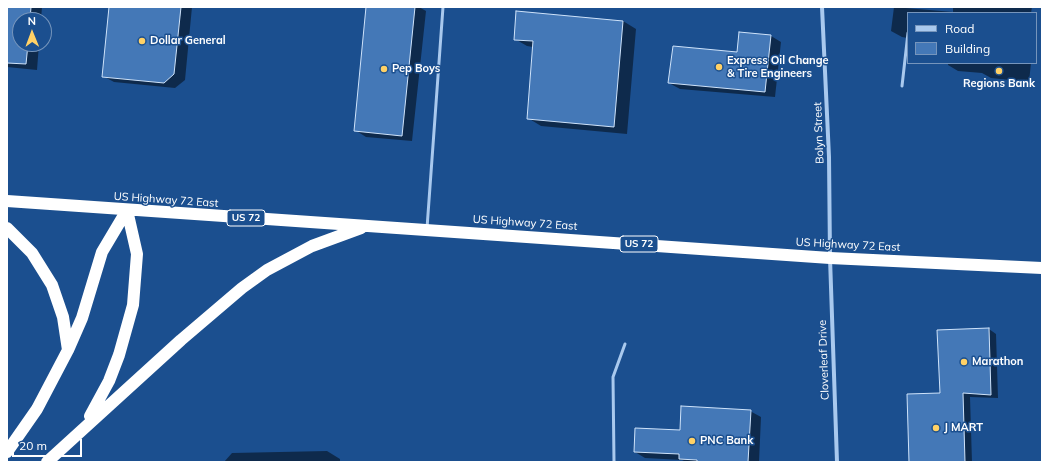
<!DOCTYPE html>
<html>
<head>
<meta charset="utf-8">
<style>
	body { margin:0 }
	#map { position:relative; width:1049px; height:469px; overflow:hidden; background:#1b4f8f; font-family:Mulish,sans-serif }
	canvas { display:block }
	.frame { position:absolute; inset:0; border:8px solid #fff; pointer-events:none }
	.legend { position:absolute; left:907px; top:12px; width:130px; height:52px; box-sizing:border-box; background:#1b4f8f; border:1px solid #7695bc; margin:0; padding:5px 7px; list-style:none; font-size:12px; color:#fff }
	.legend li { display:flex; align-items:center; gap:8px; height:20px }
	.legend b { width:20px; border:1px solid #7695bc }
	.north { position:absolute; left:12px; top:12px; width:40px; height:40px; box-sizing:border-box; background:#1b4f8f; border:1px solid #7695bc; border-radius:50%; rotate:359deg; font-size:11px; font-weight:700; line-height:16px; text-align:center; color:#fff }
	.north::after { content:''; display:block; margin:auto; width:14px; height:18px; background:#ffd166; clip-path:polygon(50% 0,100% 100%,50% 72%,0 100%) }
	.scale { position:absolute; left:12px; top:439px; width:70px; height:18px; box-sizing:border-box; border:2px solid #fff; border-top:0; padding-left:5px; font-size:12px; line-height:14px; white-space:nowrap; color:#fff; -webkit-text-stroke:3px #1b4f8f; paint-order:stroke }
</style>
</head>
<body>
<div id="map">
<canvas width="1049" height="469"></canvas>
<div class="frame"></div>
<ul class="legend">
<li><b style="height:5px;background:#a9c9ee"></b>Road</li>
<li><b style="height:11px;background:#4478b7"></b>Building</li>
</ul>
<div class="north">N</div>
<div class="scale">20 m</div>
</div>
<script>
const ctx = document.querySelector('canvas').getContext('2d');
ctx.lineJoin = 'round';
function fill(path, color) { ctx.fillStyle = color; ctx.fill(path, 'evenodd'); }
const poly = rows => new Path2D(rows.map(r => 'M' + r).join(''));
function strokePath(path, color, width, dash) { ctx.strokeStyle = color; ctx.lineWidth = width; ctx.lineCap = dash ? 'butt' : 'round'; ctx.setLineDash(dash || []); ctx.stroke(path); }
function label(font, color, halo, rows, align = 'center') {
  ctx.font = font + ' Mulish,sans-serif'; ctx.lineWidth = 3; ctx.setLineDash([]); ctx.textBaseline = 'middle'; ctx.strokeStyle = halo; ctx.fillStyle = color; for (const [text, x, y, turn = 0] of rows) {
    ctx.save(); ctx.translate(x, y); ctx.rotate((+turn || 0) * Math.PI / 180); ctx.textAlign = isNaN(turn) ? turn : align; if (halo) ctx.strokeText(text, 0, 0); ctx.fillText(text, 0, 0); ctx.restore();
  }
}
const shadow = poly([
	[7,7,42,7,41,20,20,20,20,44,39,44,37,70,7,67],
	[110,7,192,7,185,80,175,88,114,82,103,76],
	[367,7,419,7,426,11,412,141,366,137,355,130],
	[894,7,953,12,953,7,1032,7,1031,13,908,13,908,38,902,37,891,31],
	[623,21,636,29,627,134,541,126,528,118,533,47,527,46,515,39],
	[771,36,781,42,775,97,680,89,669,83,738,53],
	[948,63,1031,63,1029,82,991,78,982,73,958,71,948,65],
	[989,329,996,334,998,398,970,397,972,462,910,462,941,394],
	[750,411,761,417,759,462,686,462,682,460,645,458,635,452,681,431],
	[327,451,340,459,340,462,224,462,232,453]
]);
const building = poly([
	[7,7,31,7,30,20,20,20,20,44,28,44,26,64,7,63,7,7],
	[109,7,181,7,174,74,164,83,102,77,109,7],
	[366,7,415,7,402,136,354,131,366,7],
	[516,11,623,21,614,127,527,119,533,41,514,40,516,11],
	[739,32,771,35,765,92,668,83,673,46,737,52,739,32],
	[989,328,991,395,963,393,965,462,909,462,907,394,940,393,937,330,989,328],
	[681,406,751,410,748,462,697,462,697,460,679,459,679,454,634,452,635,428,680,430,681,406]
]);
const lane = poly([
	[902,86,908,33],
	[427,228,443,7],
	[614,462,613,377,625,344]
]);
const street = poly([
	[822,7,829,157,830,258,837,462]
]);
const highway = poly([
	[7,201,830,258,1042,268],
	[7,228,32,253,52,285,63,317,68,350],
	[90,416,109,381,119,355,133,305,137,254,127,210],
	[7,452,37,409,68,350,82,318,102,252,127,210],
	[47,462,181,340,242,288,267,270,312,246,361,228]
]);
const markers = [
	[142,41,4,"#ffd166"],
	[719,67,4,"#ffd166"],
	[384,69,4,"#ffd166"],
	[999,71,4,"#ffd166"],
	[964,362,4,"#ffd166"],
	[936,428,4,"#ffd166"],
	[692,441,4,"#ffd166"]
];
const shields = [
	[246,218,38],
	[639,244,38]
];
const shieldNames = [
	["US 72",246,218],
	["US 72",639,244]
];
const poiNames = [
	["Dollar General",150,41],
	["Express Oil Change",727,61],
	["& Tire Engineers",727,74],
	["Pep Boys",392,69],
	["Regions Bank",999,84,"center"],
	["Marathon",972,362],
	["J MART",944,428],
	["PNC Bank",700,441]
];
const streetNames = [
	["Bolyn Street",819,133,-92],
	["US Highway 72 East",166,200,4],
	["US Highway 72 East",525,223,4],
	["US Highway 72 East",848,245,3],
	["Cloverleaf Drive",824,360,-92]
];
fill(shadow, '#0007');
fill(building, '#4478b7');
strokePath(building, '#cfe3fa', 1);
strokePath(lane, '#a9c9ee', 3);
strokePath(street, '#a9c9ee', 4);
strokePath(highway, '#fff', 12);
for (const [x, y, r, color] of markers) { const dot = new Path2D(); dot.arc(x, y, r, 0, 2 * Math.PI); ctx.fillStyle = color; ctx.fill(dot); strokePath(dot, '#1b4f8f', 1.5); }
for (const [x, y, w] of shields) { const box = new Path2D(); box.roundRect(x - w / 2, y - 8, w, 16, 3); ctx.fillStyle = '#1b4f8f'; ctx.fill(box); strokePath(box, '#fff', 1); }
label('bold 10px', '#fff', null, shieldNames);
label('bold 11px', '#fff', '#1b4f8f', poiNames, 'left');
label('11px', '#fff', '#1b4f8f', streetNames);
</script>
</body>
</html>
